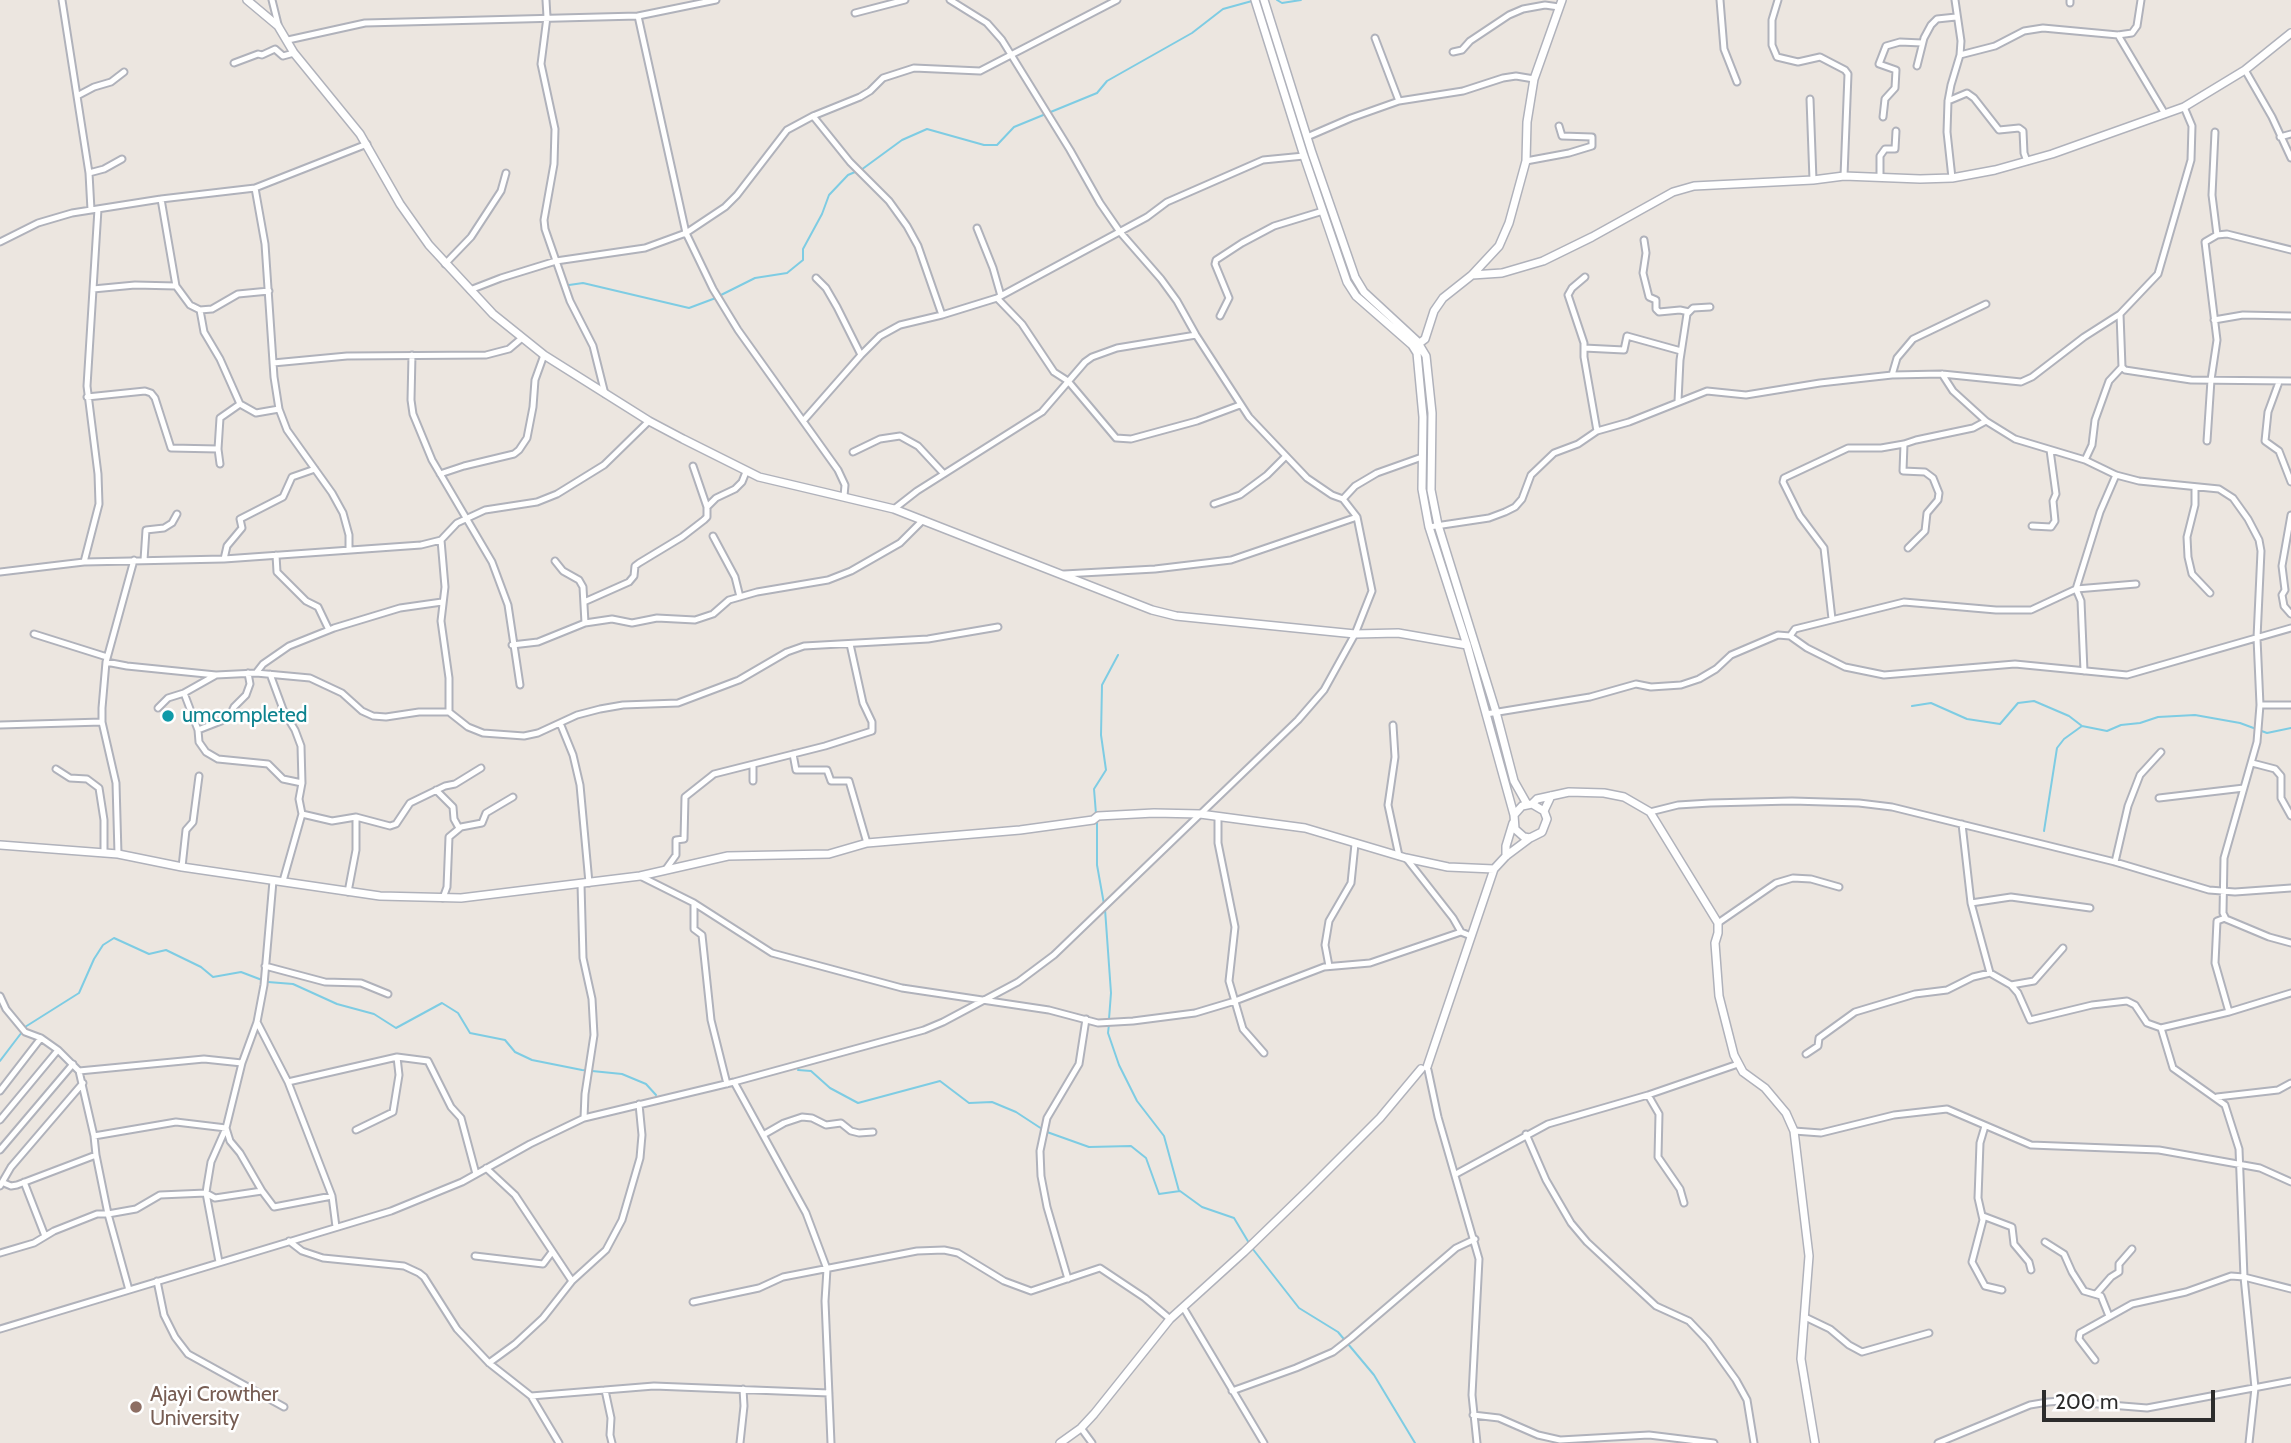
<!DOCTYPE html>
<html>
<head>
<meta charset="utf-8">
<style>
	body { margin:0 }
	#map { position:relative; width:2291px; height:1443px; overflow:hidden; background:#ece6e0; font-family:Cabin,sans-serif }
	canvas { display:block }
	.scale { position:absolute; left:2042px; top:1390px; width:173px; height:32px; box-sizing:border-box; border:4px solid #2c2c2c; border-top:0; padding-left:9px; font-size:21px; line-height:24px; white-space:nowrap; color:#2c2c2c; -webkit-text-stroke:5px #fff; paint-order:stroke }
</style>
</head>
<body>
<div id="map">
<canvas width="2291" height="1443"></canvas>
<div class="scale">200 m</div>
</div>
<script>
const ctx = document.querySelector('canvas').getContext('2d');
ctx.lineJoin = 'round';
const poly = rows => new Path2D(rows.map(r => 'M' + r).join(''));
function strokePath(path, color, width, dash) { ctx.strokeStyle = color; ctx.lineWidth = width; ctx.lineCap = dash ? 'butt' : 'round'; ctx.setLineDash(dash || []); ctx.stroke(path); }
function label(font, color, halo, rows, align = 'center') {
  ctx.font = font + ' Cabin,sans-serif'; ctx.lineWidth = 5; ctx.setLineDash([]); ctx.textBaseline = 'middle'; ctx.strokeStyle = halo; ctx.fillStyle = color; for (const [text, x, y, turn = 0] of rows) {
    ctx.save(); ctx.translate(x, y); ctx.rotate((+turn || 0) * Math.PI / 180); ctx.textAlign = isNaN(turn) ? turn : align; if (halo) ctx.strokeText(text, 0, 0); ctx.fillText(text, 0, 0); ctx.restore();
  }
}
const stream = poly([
	[1277,0,1282,3,1301,0],
	[861,170,902,140,927,129,984,145,997,145,1014,127,1097,93,1107,81,1192,33,1223,9,1252,1],
	[569,285,583,283,689,308,713,299,755,278,787,273,803,260,803,249,822,214,829,195,848,175,855,172],
	[1912,706,1931,703,1967,719,2000,724,2018,703,2034,701,2069,716,2082,726,2107,731,2121,725,2140,723,2158,717,2195,715,2240,723,2267,733,2291,728],
	[1096,814,1094,789,1106,770,1101,735,1102,685,1118,655],
	[1097,823,1097,865,1104,904],
	[2044,831,2057,748,2064,739,2082,726],
	[1105,909,1111,993,1109,1019],
	[268,982,293,984,337,1004,374,1014,396,1028,442,1003,458,1013,470,1033,505,1040,515,1052,532,1060,582,1070,622,1074,646,1084,656,1095],
	[1109,1024,1108,1033,1119,1065,1137,1101,1164,1136,1179,1191],
	[25,1027,79,993,94,959,103,945,114,938,149,954,166,950,201,967,213,977,241,972,262,980],
	[0,1061,22,1032],
	[798,1070,811,1071,830,1088,858,1103,940,1081,969,1103,992,1102,1016,1112,1042,1129],
	[1047,1132,1089,1147,1131,1146,1146,1158,1159,1194,1180,1191,1202,1207,1234,1218,1249,1243],
	[1252,1248,1299,1308,1338,1332,1374,1375,1415,1443]
]);
const street = poly([
	[62,0,89,173,91,210],
	[272,0,278,24],
	[546,0,547,17,541,64,555,129,554,164,544,220,545,229,570,301,593,346,605,394],
	[1720,0,1724,49,1737,82],
	[1778,0,1772,20,1772,45,1777,57,1798,62,1820,57,1845,70,1848,74,1844,176],
	[2070,0,2070,3],
	[855,13,905,0],
	[638,16,686,233,713,289,738,330,838,470,845,485,844,496],
	[2118,35,2165,114],
	[1375,38,1399,101],
	[288,40,365,23,638,16,716,0],
	[1453,52,1462,50,1470,41,1509,15,1523,9,1545,5,1559,7],
	[1960,55,1995,46,2024,31,2043,28,2118,35,2132,33,2137,26,2141,0],
	[234,63,258,54,262,55,275,49,283,56,294,53],
	[1917,66,1924,38,1931,25,1937,19,1956,17],
	[2245,70,2272,117,2291,158],
	[77,96,94,87,111,82,124,72],
	[1810,99,1813,180],
	[1948,101,1967,93,1974,98,1999,130,2019,128,2023,131,2024,153,2027,161],
	[813,116,850,162,889,201,907,226,918,246,942,315],
	[1883,117,1885,99,1895,88,1896,70,1879,64,1886,46,1900,42,1922,43],
	[2215,132,2212,195,2217,235],
	[1307,137,1351,118,1399,101,1463,91,1503,78,1516,76,1534,79],
	[2280,137,2291,134],
	[1526,161,1569,153,1592,146,1592,137,1562,136,1559,126],
	[89,173,104,169,122,159],
	[1880,177,1880,156,1885,149,1895,149,1896,131],
	[1952,178,1947,132,1948,101,1951,85,1960,55,1961,41,1955,0],
	[255,188,265,244,274,377,279,409,287,430,332,493,343,513,349,535,349,549],
	[161,199,176,286,190,305,200,310,212,309,238,294,269,291],
	[977,228,993,268,1001,296],
	[1644,240,1646,253,1643,273,1649,297,1656,300,1656,309,1659,312,1680,310,1689,312],
	[0,242,38,223,72,213,161,199,255,188,367,144],
	[445,264,471,237,501,191,506,173],
	[1585,277,1572,288,1568,295,1584,343,1584,357,1597,431],
	[816,278,826,288,837,307,861,355],
	[93,289,135,285,176,286],
	[470,290,501,278,556,261,645,248,686,233,725,207,737,195,787,130,813,116,860,97,870,91,883,78,914,68,980,71,1117,0],
	[997,298,1022,324,1054,372,1068,381,1116,438,1131,439,1197,421,1240,405],
	[200,310,204,332,220,359,240,404,256,413,279,409],
	[2120,314,2122,367,2125,370,2191,380,2291,381],
	[1220,316,1229,298,1215,264,1216,260,1242,243,1274,226,1323,211],
	[2214,320,2243,315,2291,316],
	[1584,348,1624,350,1627,336,1681,351],
	[412,355,411,400,413,414,432,460,492,562,508,605,520,685],
	[273,363,347,356,486,355,509,349,522,338],
	[1942,374,1953,391,1986,421,2015,439,2085,460,2116,475,2139,481,2219,489,2233,498,2248,519,2259,540,2261,551,2257,638,2260,705,2257,742,2224,858,2223,913,2226,919,2269,937,2291,943],
	[1892,375,1897,358,1913,339,1986,304],
	[2279,382,2268,412,2265,441,2279,451,2291,482],
	[87,397,145,391,151,393,155,398,171,448,218,449],
	[1678,401,1680,360,1687,314,1693,308,1710,307],
	[804,420,861,355,880,336,900,325,942,315,997,298,1147,217,1167,202,1263,160,1304,156],
	[2207,441,2211,380,2217,340,2205,242,2217,235,2227,234,2291,250],
	[1904,444,1903,471,1925,472,1933,478,1939,493,1938,500,1927,513,1925,531,1908,548],
	[853,452,880,439,900,436,918,446,944,474],
	[2085,460,2092,445,2095,420,2109,381,2122,367],
	[220,464,218,449,220,418,240,404],
	[693,466,707,507],
	[440,474,464,466,514,454,519,450,527,438,533,407,535,380,544,355],
	[2195,487,2195,505,2187,537,2188,557,2192,574,2210,593],
	[1343,499,1355,486,1377,473,1422,457],
	[1214,504,1240,495,1267,475,1285,457],
	[894,509,917,491,1042,412,1085,362,1092,357,1117,348,1196,335],
	[2291,515,2282,566,2285,590,2282,595,2284,606,2291,614],
	[2032,526,2051,527,2055,521,2053,501,2056,494,2050,450],
	[1429,527,1489,518,1505,512,1515,507,1522,499,1531,475,1554,453,1578,444,1597,431,1629,422,1707,391,1746,395,1820,383,1892,375,1942,374,2021,382,2032,377,2084,337,2120,314,2158,274,2191,160,2192,126,2184,107],
	[713,536,735,577,740,597],
	[441,540,445,587,441,621,449,678,449,712],
	[276,555,277,572,306,601,318,607,329,630],
	[224,559,227,546,242,528,240,519,283,497,292,477,315,469],
	[144,560,146,530,164,528,172,523,177,514],
	[555,561,563,571,579,580,583,587,585,623],
	[84,562,99,504,98,474,87,386,98,209],
	[0,572,84,562,224,559,421,545,441,540,457,523,485,510,537,502,557,494,604,465,649,421],
	[1064,574,1155,569,1231,560,1357,517],
	[584,602,629,582,634,576,635,566,639,563,682,537,704,520,707,517,707,507,716,498,735,489,742,482,746,472],
	[1832,619,1824,548,1800,516,1783,482,1784,478,1848,448,1881,448,1904,444,1916,440,1973,428,1986,421],
	[34,634,107,657],
	[1790,636,1795,629,1904,602,1996,610,2031,610,2076,589,2136,584],
	[512,645,538,642,585,623,612,619,632,623,657,618,695,620,713,614,729,600,757,592,828,580,851,571,900,543,923,520],
	[106,662,127,666,216,675,256,673,310,678,342,693,362,711,373,716,386,717,419,712,449,712,468,727,483,733,524,736,538,733,577,715,600,709,623,705,678,703,739,680,787,652,804,646,928,639,998,627],
	[2084,671,2081,601,2076,589,2100,512,2116,475],
	[256,673,263,664,289,646,334,628,400,608,442,602],
	[270,674,284,712,295,730,301,746,302,783,299,799,302,814,283,881],
	[184,693,198,730,199,742,206,752,218,759,268,764,283,779,302,783],
	[2260,705,2291,705],
	[158,708,168,698,184,693,216,675],
	[1486,714,1590,697,1636,684,1651,687,1681,685,1699,679,1716,669,1731,655,1778,635,1790,636,1807,648,1845,667,1884,675,2015,664,2127,675,2291,628],
	[560,723,573,755,580,785,589,883],
	[0,725,102,722],
	[1393,725,1395,757,1388,805,1399,856],
	[198,730,221,721,231,713,234,707,246,695,250,684,248,673],
	[793,754,796,770,827,770,831,781,849,781,867,843],
	[2252,763,2275,769,2281,776,2281,798,2291,816],
	[56,769,70,778,87,779,99,788,104,820,104,853],
	[753,781,753,766],
	[436,790,453,807,454,819,459,828],
	[2159,798,2244,788],
	[1650,812,1678,805,1710,803,1792,801,1859,803,1892,807,2115,862,2209,890,2235,892,2291,888],
	[302,814,332,821,356,817,390,826,396,824,410,803,445,786,455,784,481,768],
	[1218,817,1218,843,1235,927,1229,981,1243,1029,1264,1053],
	[1962,824,1971,903,1990,973],
	[118,854,116,783,102,722,102,708,106,662,134,560],
	[1406,858,1453,918,1461,932,1471,936],
	[2115,862,2128,806,2140,775,2161,752],
	[182,867,186,830,193,822,199,776],
	[666,869,676,855,676,840,684,839,685,797,714,774,825,746,872,731,872,722,863,703,850,644],
	[640,876,694,903,772,953,902,988,1049,1010,1098,1023,1133,1021,1195,1013,1235,1001,1324,967,1370,963,1461,932],
	[581,884,583,958,592,999,594,1035,585,1094,584,1118],
	[348,892,356,850,356,817],
	[443,898,447,887,449,837,461,827,482,823,486,813,513,797],
	[694,903,694,929,702,935,711,1020,727,1084],
	[1971,903,2011,897,2090,908],
	[2225,918,2217,921,2215,963,2229,1012],
	[1718,923,1776,883,1793,878,1811,879,1839,887],
	[265,966,325,982,361,983,388,994],
	[1329,966,1325,945,1329,921,1351,883,1355,844],
	[2011,985,2034,981,2063,948],
	[0,996,6,1009,25,1032,41,1038,58,1050,79,1071,94,1136,96,1155,108,1214,129,1290],
	[257,1022,288,1082,332,1196,336,1227],
	[2161,1028,2173,1068,2225,1105,2239,1149,2244,1277,2255,1388,2249,1443],
	[1806,1054,1818,1046,1819,1038,1855,1012,1915,994,1947,990,1973,977,1990,973,2011,985,2018,993,2030,1020,2092,1005,2127,1001,2135,1005,2147,1023,2161,1028,2229,1012,2291,993],
	[1428,1070,1438,1117,1479,1259,1472,1395,1477,1443],
	[79,1071,204,1059,242,1063],
	[288,1082,397,1057,428,1061,451,1107,461,1118,476,1174],
	[734,1082,806,1213,827,1269,825,1301,831,1443],
	[0,1091,41,1038],
	[1648,1095,1659,1114,1658,1157,1680,1189,1684,1203],
	[2217,1097,2278,1090,2291,1083],
	[0,1120,58,1050],
	[1985,1126,1980,1143,1978,1198,1983,1220,1972,1262,1985,1286,2002,1290],
	[356,1130,393,1112,399,1075,397,1057],
	[1794,1131,1821,1133,1894,1115,1947,1109,2031,1145,2159,1150,2260,1168,2291,1182],
	[1526,1134,1546,1180,1571,1223,1587,1242,1656,1306,1689,1321,1708,1341,1736,1380,1747,1400,1754,1443],
	[763,1135,784,1123,802,1117,812,1118,826,1125,841,1123,851,1131,859,1133,873,1132],
	[94,1136,176,1122,226,1128,230,1141,240,1153,262,1191,274,1207,332,1196],
	[0,1150,73,1064],
	[486,1168,515,1195,572,1281],
	[1456,1174,1548,1124,1648,1095,1738,1064],
	[24,1182,45,1236],
	[4,1183,11,1186,17,1185,96,1155],
	[0,1186,11,1167,83,1083],
	[1983,1216,2012,1227,2014,1244,2029,1262,2031,1270],
	[289,1241,302,1251,323,1258,404,1266,419,1273,424,1277,457,1329,489,1363,531,1396,559,1443],
	[2045,1242,2064,1254,2072,1272,2084,1291,2101,1296,2109,1316],
	[0,1253,34,1243,54,1231,97,1214,108,1214,136,1209,160,1195,206,1193,215,1198,262,1191],
	[475,1256,543,1264,552,1252],
	[219,1262,206,1193,207,1186,211,1162,226,1128,242,1063,257,1022,264,985,273,881],
	[1068,1279,1047,1207,1041,1176,1040,1151,1047,1118,1079,1064,1086,1019],
	[157,1281,164,1315,175,1337,188,1354,284,1407],
	[2097,1293,2111,1277,2119,1272,2119,1264,2132,1249],
	[693,1302,759,1288,783,1277,917,1251,944,1250,958,1253,1004,1281,1031,1291,1100,1268,1145,1298,1170,1319],
	[1183,1307,1264,1443],
	[1805,1317,1830,1329,1849,1345,1862,1352,1929,1333],
	[0,1329,391,1211,462,1182,530,1144,584,1118,734,1082,924,1030,943,1022,1018,982,1054,955,1298,720,1324,690,1355,634,1372,591,1357,517,1343,499,1332,495,1307,478,1249,417,1196,335,1177,301,1161,279,1120,232,1100,203,1070,150,1002,40,987,23,950,0],
	[2095,1360,2079,1339,2080,1333,2132,1304,2186,1292,2231,1276,2244,1277,2291,1289],
	[489,1363,515,1344,543,1318,572,1281,606,1250,622,1220,640,1158,642,1135,639,1104],
	[605,1390,611,1418,610,1435,612,1443],
	[1232,1391,1296,1368,1333,1352,1351,1338,1456,1248,1475,1239],
	[531,1396,654,1386,829,1393],
	[1473,1415,1499,1418,1538,1435,1560,1440,1649,1435,1714,1443],
	[1081,1428,1092,1443],
	[740,1443,744,1406,743,1389],
	[1938,1443,2030,1405,2048,1402,2061,1401,2147,1408,2291,1381]
]);
const secondary = poly([
	[247,0,278,26,294,53,360,134,400,204,429,245,493,314,544,355,649,421,683,439,759,477,894,509,1152,610,1176,616,1355,634,1398,633,1467,645],
	[1255,0,1304,156,1347,282,1356,296,1412,345,1417,353,1423,417,1422,489,1429,527,1467,645,1514,815],
	[1264,0,1312,153,1355,277,1364,292,1417,341,1426,356,1432,413,1431,490,1438,525,1496,712,1514,781,1527,804],
	[1472,275,1502,273,1543,261,1592,237,1673,192,1694,186,1813,180,1844,176,1920,179,1952,178,1995,170,2052,154,2184,107,2245,70,2291,33],
	[1417,345,1425,339,1434,311,1443,298,1472,275,1499,246,1509,223,1526,161,1527,122,1534,79,1562,0],
	[1532,804,1537,799,1569,792,1604,793,1624,797,1650,812,1718,923,1718,933,1715,943,1719,996,1734,1055,1743,1072,1765,1088,1786,1113,1794,1131,1809,1256,1801,1359,1815,1443],
	[1544,811,1532,804,1522,806,1514,815,1515,829,1524,837,1530,838,1542,832,1547,819,1544,811,1551,796],
	[0,845,118,854,182,867,380,896,461,898,640,876,728,856,829,854,867,843,1020,830,1093,820,1098,816,1154,813,1200,814,1305,828,1406,858,1448,867,1494,869],
	[1506,856,1506,846,1513,823],
	[1427,1067,1494,869,1506,856,1530,838],
	[1060,1443,1081,1428,1094,1414,1170,1319,1244,1252,1309,1189,1380,1118,1421,1069]
]);
const markers = [
	[168,716,7,"#0f9aa8"],
	[136,1407,7,"#8d6e63"]
];
const cultureNames = [
	["umcompleted",182,716]
];
const educationNames = [
	["Ajayi Crowther",150,1395],
	["University",150,1419]
];
strokePath(stream, '#7ecce3', 2);
strokePath(street, '#b0b2bb', 9);
strokePath(secondary, '#b0b2bb', 10);
strokePath(street, '#fff', 5);
strokePath(secondary, '#fff', 7);
for (const [x, y, r, color] of markers) { const dot = new Path2D(); dot.arc(x, y, r, 0, 2 * Math.PI); ctx.fillStyle = color; ctx.fill(dot); strokePath(dot, '#fff', 2.5); }
label('21px', '#0d838f', '#fff', cultureNames, 'left');
label('21px', '#785e54', '#fff', educationNames, 'left');
</script>
</body>
</html>
